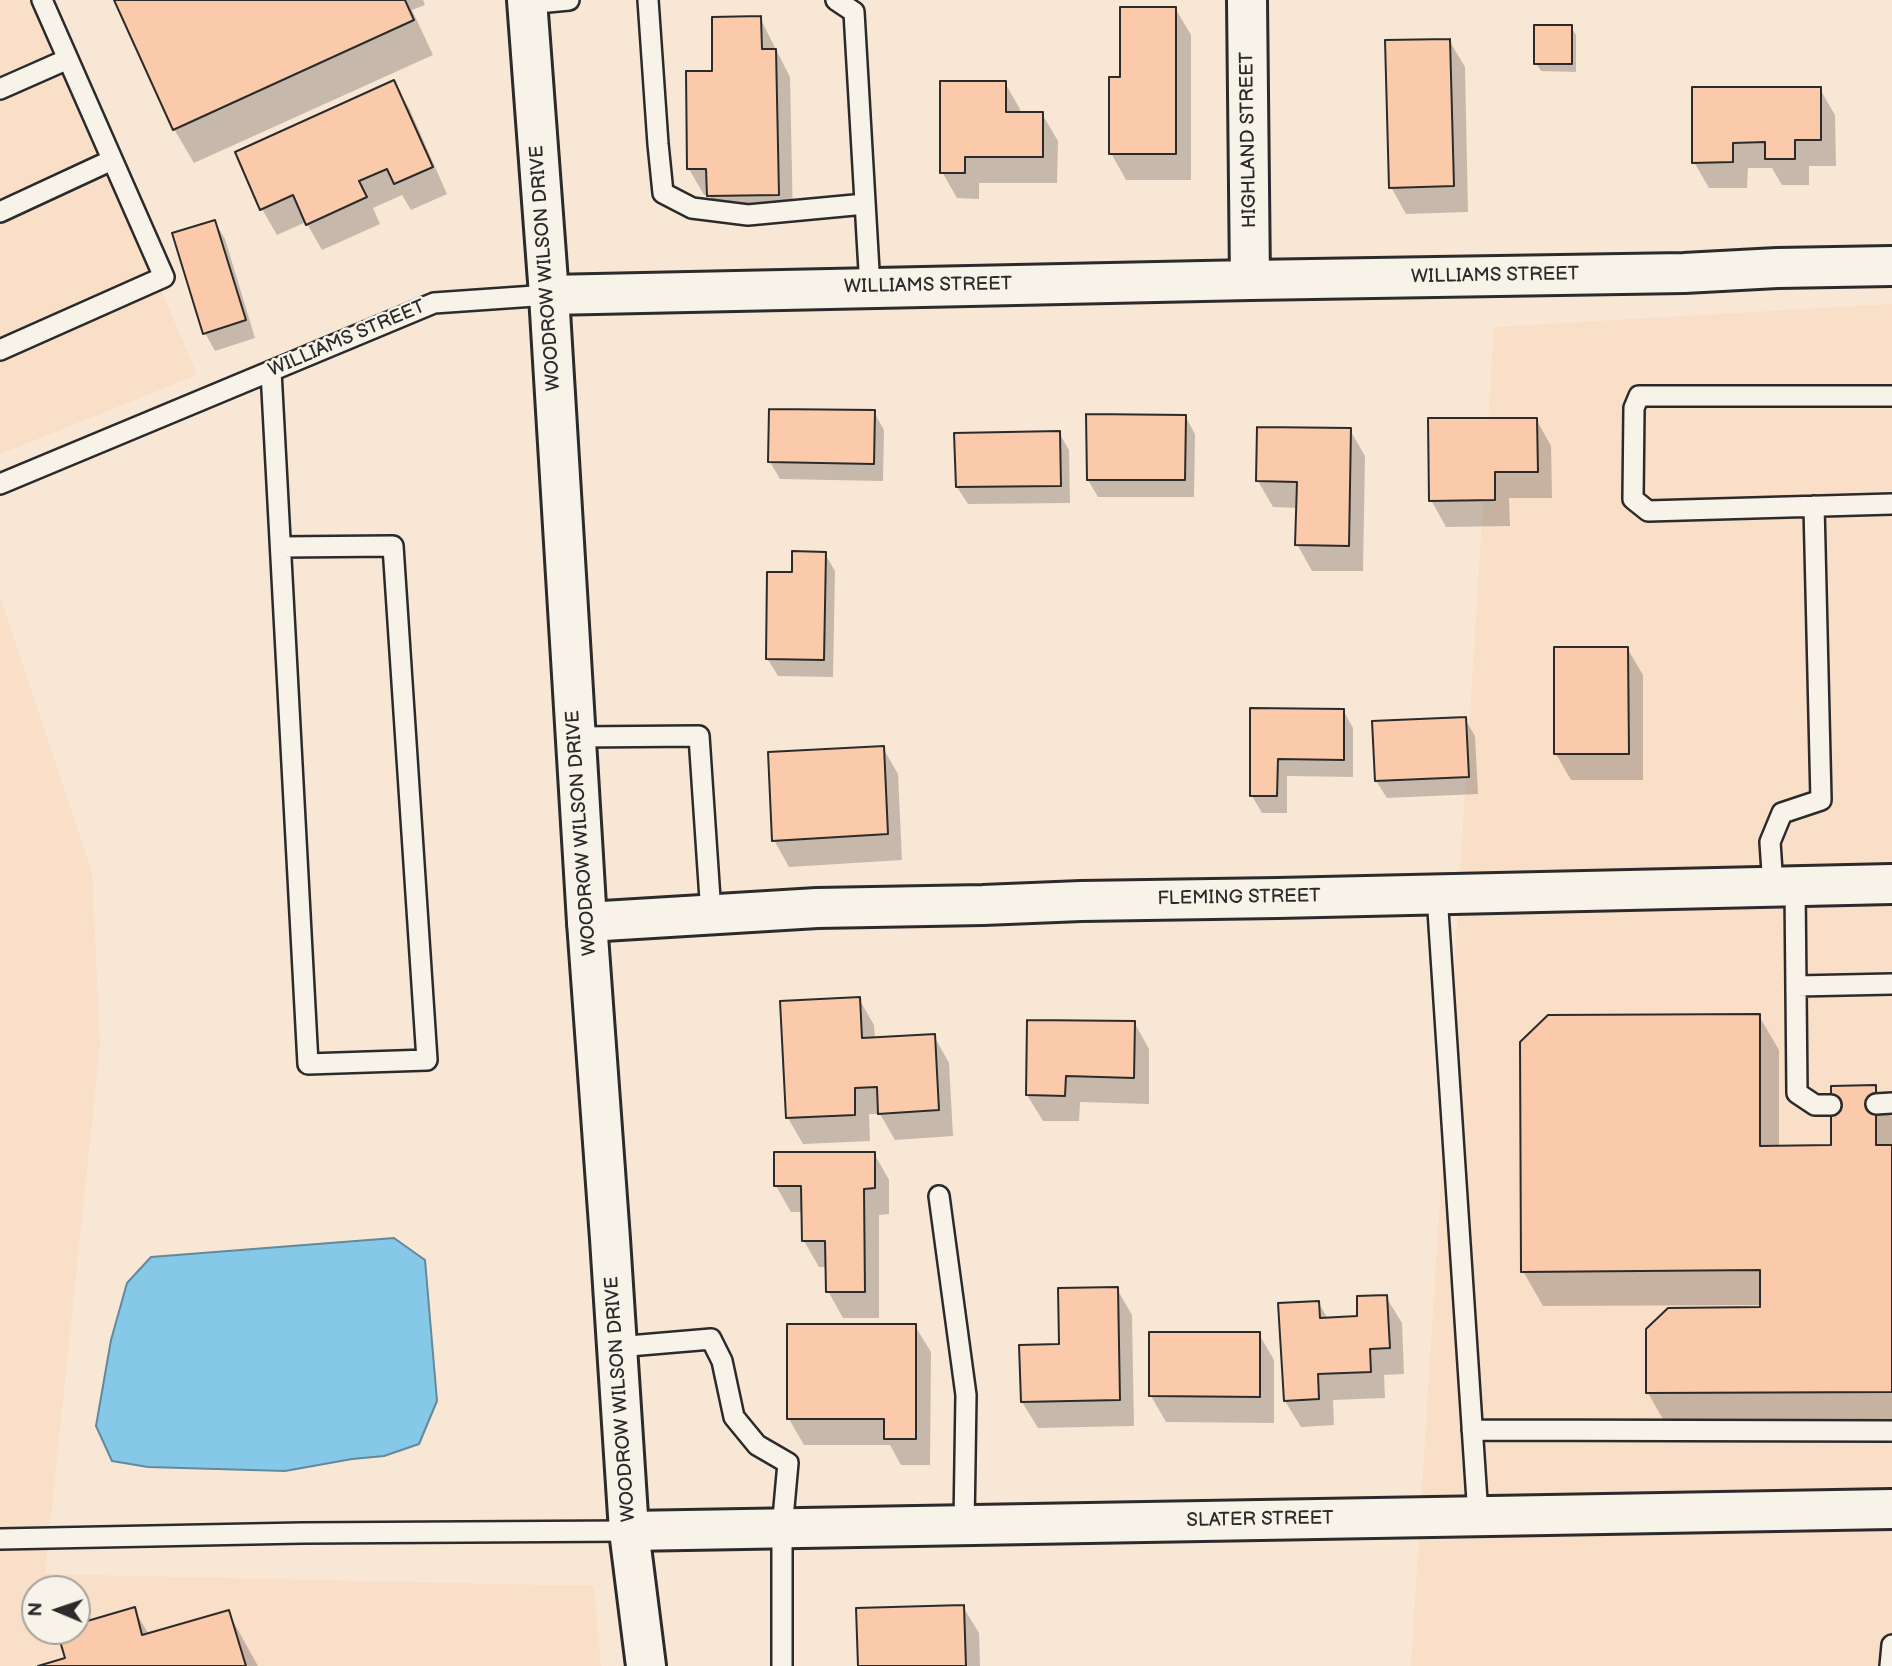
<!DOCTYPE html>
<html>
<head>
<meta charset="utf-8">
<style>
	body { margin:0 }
	#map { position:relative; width:1892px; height:1666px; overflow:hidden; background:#f8e7d5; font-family:"Balsamiq Sans",sans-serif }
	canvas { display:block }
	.north { position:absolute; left:21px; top:1575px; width:70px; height:70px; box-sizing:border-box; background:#f7f3e8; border:2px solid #a5a39c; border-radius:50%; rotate:272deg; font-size:19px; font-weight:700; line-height:28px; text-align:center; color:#2b2b2b }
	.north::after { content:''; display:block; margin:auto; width:24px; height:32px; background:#2b2b2b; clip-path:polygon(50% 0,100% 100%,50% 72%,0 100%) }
</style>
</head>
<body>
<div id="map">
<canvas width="1892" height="1666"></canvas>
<div class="north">N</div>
</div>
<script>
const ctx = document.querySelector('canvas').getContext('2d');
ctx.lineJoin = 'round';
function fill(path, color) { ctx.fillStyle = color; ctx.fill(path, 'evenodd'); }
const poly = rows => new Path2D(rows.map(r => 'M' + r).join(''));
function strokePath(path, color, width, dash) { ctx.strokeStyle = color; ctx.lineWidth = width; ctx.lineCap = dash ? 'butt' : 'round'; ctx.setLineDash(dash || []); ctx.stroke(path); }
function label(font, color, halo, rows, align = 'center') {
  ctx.font = font + ' "Balsamiq Sans",sans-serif'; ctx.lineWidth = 5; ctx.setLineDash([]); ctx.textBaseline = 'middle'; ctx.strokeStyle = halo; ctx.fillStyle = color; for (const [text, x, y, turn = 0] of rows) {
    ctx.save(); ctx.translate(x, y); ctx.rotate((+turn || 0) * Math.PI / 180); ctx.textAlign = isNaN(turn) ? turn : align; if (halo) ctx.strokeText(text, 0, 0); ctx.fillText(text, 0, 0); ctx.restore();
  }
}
const built = poly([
	[0,0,40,0,197,375,0,454],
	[1892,304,1892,1666,1411,1666,1494,327],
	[0,596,92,873,100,1045,45,1574,594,1586,601,1666,0,1666],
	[35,1589,77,1589,77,1631,35,1631]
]);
const water = poly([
	[394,1238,425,1260,437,1401,419,1444,384,1456,352,1459,285,1471,148,1467,112,1461,96,1426,111,1340,127,1283,151,1257,394,1238]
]);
const shadow = poly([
	[116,0,423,0,425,5,412,10,433,55,194,163,174,129],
	[1175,8,1191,35,1191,180,1126,180,1111,153,1122,78],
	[760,18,790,77,793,221,724,222,709,195,704,195,689,169,714,73],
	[1571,27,1576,35,1576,72,1541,71,1536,63],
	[1449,40,1465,67,1468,212,1406,214,1391,187],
	[393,82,409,108,447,194,411,210,402,195,373,208,380,224,322,250,306,222,277,235,262,209],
	[1005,83,1020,109,1020,114,1042,114,1058,141,1057,183,979,183,979,199,957,198,942,172],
	[1820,89,1835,115,1836,166,1809,166,1809,185,1782,185,1772,168,1748,168,1747,188,1709,188,1694,162],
	[215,222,225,239,255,338,215,351,205,333,174,234],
	[874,412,884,430,883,481,780,479,770,462],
	[1185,416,1195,434,1194,497,1098,497,1088,480],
	[1536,419,1551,446,1552,498,1509,498,1510,526,1446,527,1431,500],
	[1350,430,1365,456,1363,571,1312,571,1297,544,1298,508,1273,507,1258,481],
	[1059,433,1069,450,1070,503,968,504,957,487],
	[825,554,835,571,833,677,778,676,767,658,794,574],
	[1627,648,1643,675,1643,780,1571,780,1556,754],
	[1252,710,1343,710,1353,728,1353,777,1287,776,1287,813,1262,813,1252,796],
	[1465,719,1475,736,1478,794,1387,798,1376,781],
	[883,748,898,774,902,860,789,867,774,840],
	[859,999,874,1025,875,1039,934,1036,949,1063,953,1136,895,1140,880,1114,869,1114,870,1141,803,1144,788,1118],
	[1759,1016,1779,1050,1779,1147,1833,1147,1875,1087,1892,1117,1892,1426,1668,1428,1648,1393,1762,1309,1762,1305,1543,1306,1523,1271],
	[1134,1022,1149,1049,1149,1104,1080,1102,1079,1121,1043,1121,1027,1095],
	[874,1153,889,1180,889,1214,879,1215,879,1318,843,1318,828,1291,827,1267,819,1267,804,1241,803,1212,791,1212,776,1186],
	[1117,1289,1132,1315,1134,1426,1038,1428,1022,1402,1061,1346],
	[1386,1297,1402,1323,1404,1374,1384,1375,1385,1398,1333,1400,1334,1425,1301,1427,1285,1401,1318,1302,1328,1319,1359,1317],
	[915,1326,931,1352,930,1465,901,1465,890,1445,804,1445,789,1419],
	[1259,1334,1274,1360,1274,1423,1166,1422,1151,1396],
	[963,1607,979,1633,980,1666,859,1666],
	[134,1609,149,1635,228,1612,258,1666,44,1666,67,1659,77,1631,77,1626]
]);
const building = poly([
	[114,0,405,0,414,20,173,130,114,0],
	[1120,7,1176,7,1176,154,1109,154,1109,77,1120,77,1120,7],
	[761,16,762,49,776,49,779,195,707,196,706,169,687,169,686,71,712,71,712,17,761,16],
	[1534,25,1572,25,1572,64,1534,64,1534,25],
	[1450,39,1454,186,1389,188,1385,40,1450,39],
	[394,80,433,167,394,184,387,169,359,181,367,197,306,225,293,195,260,210,235,152,394,80],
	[940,81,1006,81,1006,112,1043,112,1043,157,965,157,965,173,940,173,940,81],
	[1692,87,1821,87,1821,140,1795,140,1795,159,1765,159,1765,142,1733,143,1733,162,1692,163,1692,87],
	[215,220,246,320,203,334,172,233,215,220],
	[769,409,875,410,874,464,768,462,769,409],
	[1086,414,1186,415,1185,480,1087,480,1086,414],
	[1428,418,1537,418,1538,472,1495,472,1495,500,1429,501,1428,418],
	[1257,427,1351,428,1349,546,1295,545,1297,482,1256,481,1257,427],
	[1060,431,1061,486,956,487,954,433,1060,431],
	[792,551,826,552,824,660,766,659,767,572,792,572,792,551],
	[1554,647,1628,647,1629,754,1554,754,1554,647],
	[1250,708,1344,709,1344,760,1278,759,1277,796,1250,796,1250,708],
	[1466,717,1469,777,1375,781,1372,721,1466,717],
	[884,746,888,834,772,841,768,752,884,746],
	[860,997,862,1038,935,1034,939,1110,878,1114,877,1087,855,1088,855,1115,786,1118,780,1001,860,997],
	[1760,1014,1760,1146,1831,1145,1831,1086,1876,1085,1876,1145,1892,1145,1892,1392,1646,1393,1646,1329,1668,1308,1760,1307,1760,1270,1521,1272,1520,1042,1548,1015,1760,1014],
	[1027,1020,1135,1021,1134,1078,1066,1076,1065,1096,1026,1095,1027,1020],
	[774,1152,875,1152,875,1188,864,1189,865,1292,826,1292,825,1241,802,1241,801,1186,774,1186,774,1152],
	[1118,1287,1120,1400,1021,1402,1019,1345,1059,1344,1058,1288,1118,1287],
	[1387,1295,1390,1348,1370,1349,1371,1372,1318,1374,1319,1399,1284,1401,1278,1303,1319,1301,1320,1318,1357,1316,1357,1296,1387,1295],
	[787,1324,916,1324,916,1439,884,1439,884,1419,787,1419,787,1324],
	[1149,1332,1260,1332,1260,1397,1149,1396,1149,1332],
	[964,1605,966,1666,858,1666,856,1608,964,1605],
	[135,1607,142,1635,229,1610,246,1666,38,1666,65,1658,57,1631,77,1631,77,1624,135,1607]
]);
const service = poly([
	[648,0,658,144,663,193,692,208,748,215,865,204],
	[836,0,854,12,870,288],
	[527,4,569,0],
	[0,89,68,59],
	[0,212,112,160],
	[0,350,164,277,42,0],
	[271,371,308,1064,427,1060,393,546,281,547],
	[1892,396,1639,396,1634,408,1633,499,1648,511,1892,504],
	[0,484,434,303,549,295],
	[576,737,699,736,711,914],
	[1773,887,1770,842,1782,813,1821,800,1814,506],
	[1795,887,1797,1093,1815,1105,1831,1105],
	[1437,895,1478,1516],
	[1797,986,1892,984],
	[1876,1104,1892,1103],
	[939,1196,966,1395,964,1525],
	[617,1347,711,1339,722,1361,734,1417,757,1445,788,1463,782,1529,782,1666],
	[1472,1430,1892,1431],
	[0,1539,302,1533,629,1531],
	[1890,1666,1892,1645]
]);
const minor = poly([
	[1247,0,1250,280],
	[549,295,1250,280,1684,273,1777,268,1892,266],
	[587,922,817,908,983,905,1081,901,1278,898,1892,884],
	[629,1531,1892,1509]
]);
const secondary = poly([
	[527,0,549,295,587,922,610,1239,629,1531,646,1666]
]);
const streetNames = [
	["HIGHLAND STREET",1249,140,-91],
	["WOODROW WILSON DRIVE",546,268,-94],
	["WILLIAMS STREET",1495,276,-1],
	["WILLIAMS STREET",928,286,-1],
	["WILLIAMS STREET",347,339,-23],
	["WOODROW WILSON DRIVE",582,833,-94],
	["FLEMING STREET",1239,898,-1],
	["WOODROW WILSON DRIVE",621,1399,-94],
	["SLATER STREET",1260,1520,-1]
];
fill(built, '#f9dec8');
fill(water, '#86c8e7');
strokePath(water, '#62899c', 2);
fill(shadow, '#0003');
fill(building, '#facaaa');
strokePath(building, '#2b2b2b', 2);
strokePath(service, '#2b2b2b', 24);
strokePath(minor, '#2b2b2b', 44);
strokePath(secondary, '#2b2b2b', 44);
strokePath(service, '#f7f3e8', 19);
strokePath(minor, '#f7f3e8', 38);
strokePath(secondary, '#f7f3e8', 38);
label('19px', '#2b2b2b', '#f7f3e8', streetNames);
</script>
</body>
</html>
